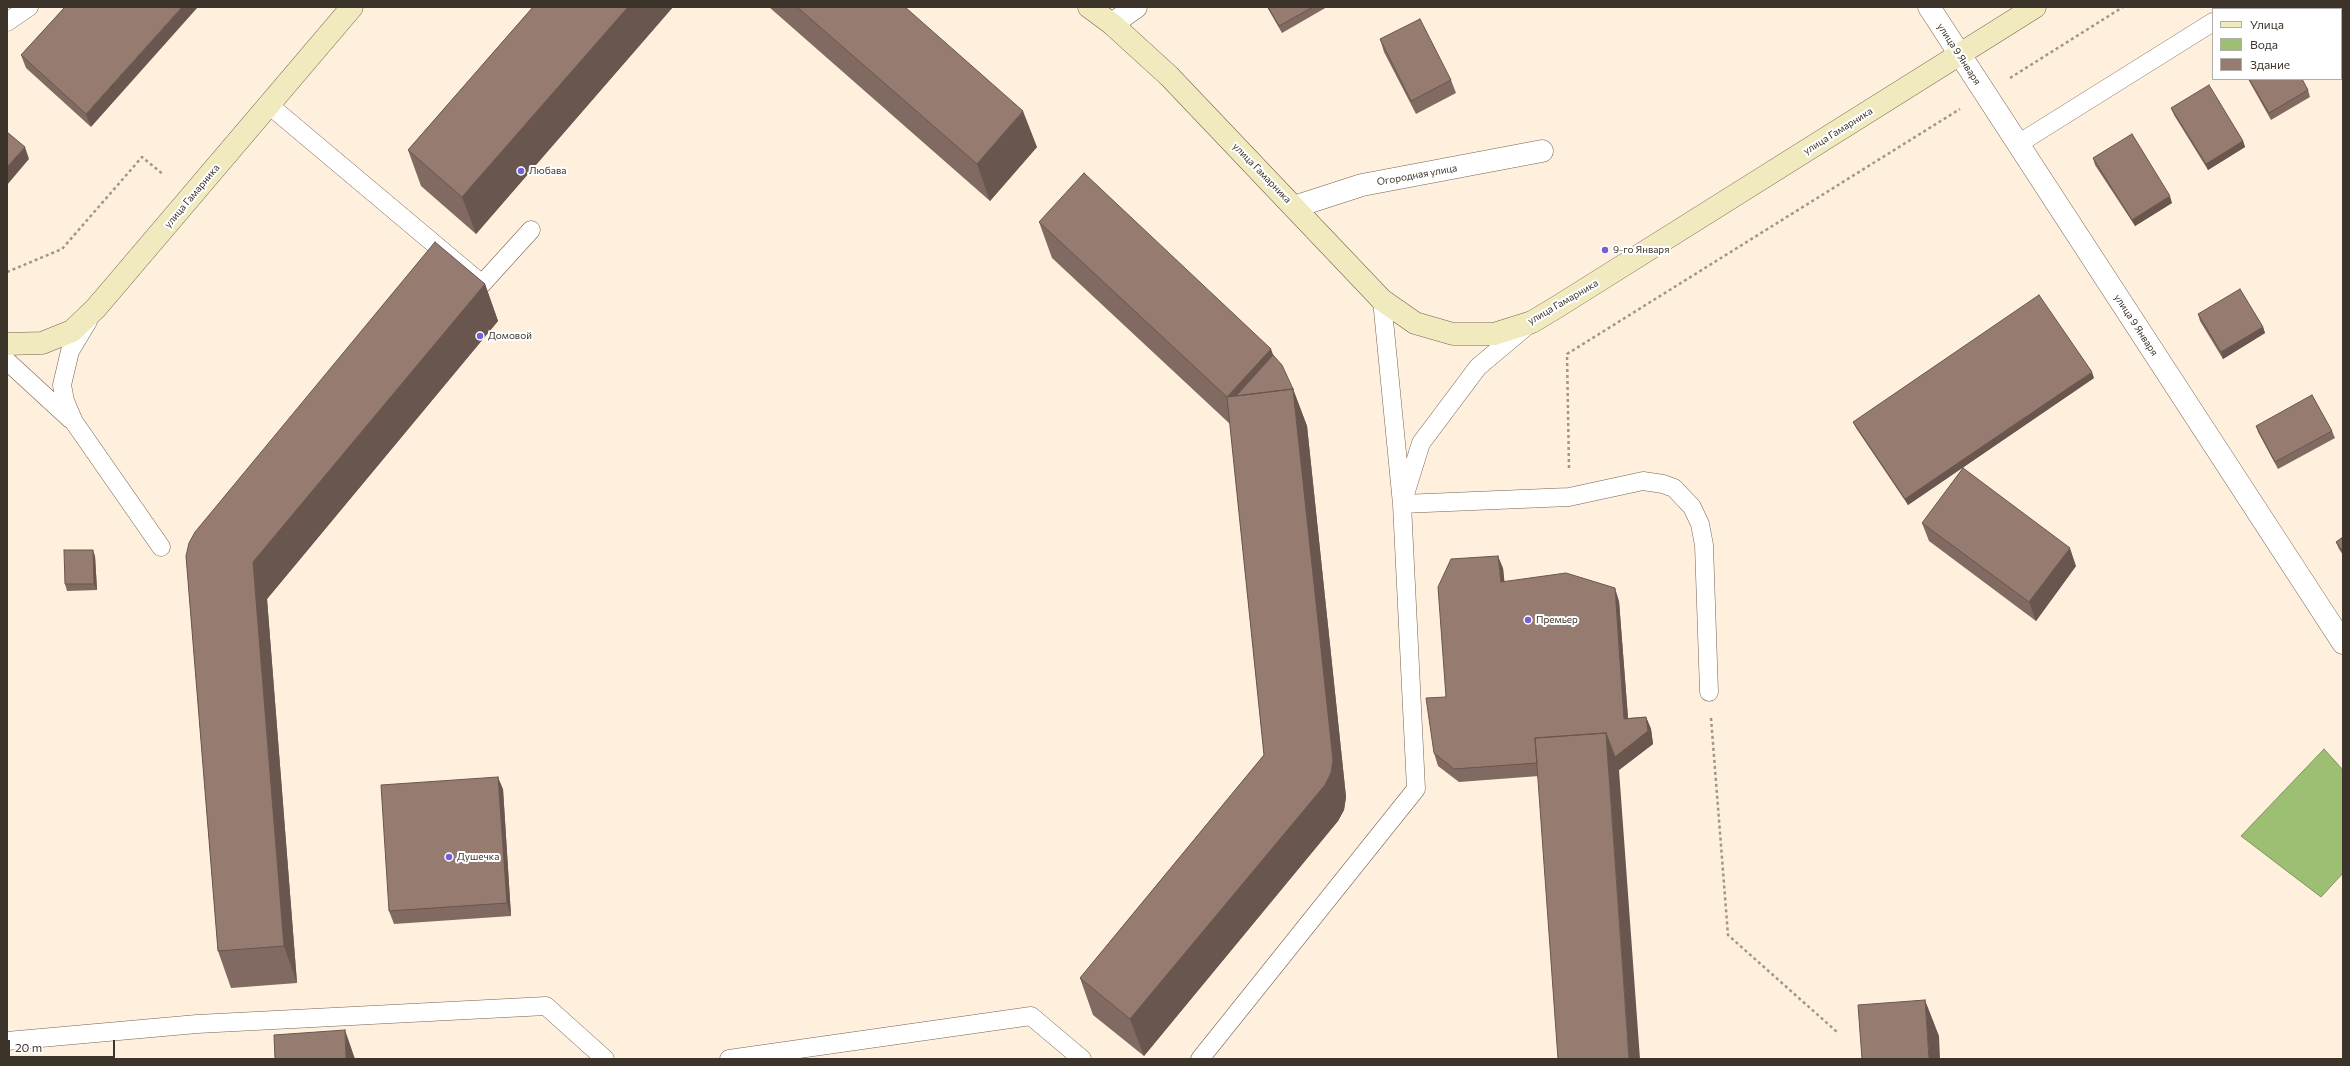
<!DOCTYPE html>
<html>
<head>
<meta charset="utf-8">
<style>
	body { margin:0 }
	#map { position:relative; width:2350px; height:1066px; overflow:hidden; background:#ffefdd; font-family:Commissioner,sans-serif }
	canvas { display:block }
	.frame { position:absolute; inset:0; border:8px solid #3c342b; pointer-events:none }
	.legend { position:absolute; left:2212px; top:8px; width:130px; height:72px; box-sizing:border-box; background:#fff; border:1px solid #b1aeaa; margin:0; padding:5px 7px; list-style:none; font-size:12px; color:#3c342b }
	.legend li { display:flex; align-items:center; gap:8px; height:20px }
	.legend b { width:20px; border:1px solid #b1aeaa }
	.scale { position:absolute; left:8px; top:1040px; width:107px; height:18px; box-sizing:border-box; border:2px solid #3c342b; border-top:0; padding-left:5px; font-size:12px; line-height:14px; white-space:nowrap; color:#3c342b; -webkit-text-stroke:3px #fff; paint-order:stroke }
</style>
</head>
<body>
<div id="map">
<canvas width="2350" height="1066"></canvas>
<div class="frame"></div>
<ul class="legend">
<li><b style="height:5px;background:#f0eabe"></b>Улица</li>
<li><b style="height:11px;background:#9cbf74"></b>Вода</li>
<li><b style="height:11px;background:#967b71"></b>Здание</li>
</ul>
<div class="scale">20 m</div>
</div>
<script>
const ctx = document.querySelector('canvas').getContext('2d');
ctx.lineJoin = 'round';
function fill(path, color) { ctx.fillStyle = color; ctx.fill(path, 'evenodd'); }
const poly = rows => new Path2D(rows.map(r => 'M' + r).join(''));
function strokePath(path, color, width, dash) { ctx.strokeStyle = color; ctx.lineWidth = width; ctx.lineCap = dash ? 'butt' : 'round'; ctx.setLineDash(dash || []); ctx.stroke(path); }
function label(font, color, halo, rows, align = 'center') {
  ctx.font = font + ' Commissioner,sans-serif'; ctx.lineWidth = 4; ctx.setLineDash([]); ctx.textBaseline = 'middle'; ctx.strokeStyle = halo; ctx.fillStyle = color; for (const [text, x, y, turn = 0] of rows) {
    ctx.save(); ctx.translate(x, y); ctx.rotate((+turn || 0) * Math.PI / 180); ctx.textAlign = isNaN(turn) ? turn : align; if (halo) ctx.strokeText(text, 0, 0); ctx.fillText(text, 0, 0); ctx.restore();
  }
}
const water = poly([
	[2324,749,2343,770,2343,873,2321,897,2241,836,2324,749]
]);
const path = poly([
	[2010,78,2123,7],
	[7,272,62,249,142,157,164,175],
	[1569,468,1567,354,1960,109],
	[1711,718,1728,935,1837,1032]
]);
const lane = poly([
	[2233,9,2237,7],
	[7,22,29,7],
	[269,105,482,284,531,230],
	[2018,144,2213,22],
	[88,321,70,351,62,385,65,401,74,422,161,547],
	[1528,325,1478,367,1421,443,1402,504,1569,497,1643,481,1663,484,1674,488,1692,507,1700,524,1704,545,1709,692],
	[7,361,70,419],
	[7,1041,197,1024,546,1006,605,1059],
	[729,1059,1031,1016,1082,1059],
	[1200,1059,1416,789,1402,504,1382,300]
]);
const street = poly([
	[1929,7,2343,643],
	[1112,24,1136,7],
	[1294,207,1362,185,1542,151]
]);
const secondary = poly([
	[1089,7,1112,24,1169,76,1382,300,1415,323,1453,334,1494,334,1532,322,1557,307,2035,7],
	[7,344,42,343,72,331,96,308,352,7]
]);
const wall = poly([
	[65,7,91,127,26,68,21,55],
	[533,7,673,7,476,234,421,186,408,150],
	[769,7,905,7,1037,147,990,201],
	[1267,7,1327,7,1282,33],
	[1380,39,1451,80,1456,93,1416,114,1384,52],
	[2248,79,2302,79,2308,90,2310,97,2271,120],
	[2171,108,2243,141,2245,147,2208,170,2174,115],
	[2093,158,2172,203,2135,226,2095,165],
	[1039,222,1273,355,1293,389,1307,426,1346,797,1344,810,1338,821,1144,1056,1093,1015,1080,978,1264,755,1230,424,1052,258],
	[485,284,498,321,267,599,297,983,231,988,218,951,186,556],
	[2198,314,2263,327,2265,333,2223,359,2200,321],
	[2094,378,1908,505,1856,428,1853,422],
	[2256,426,2332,431,2335,438,2278,469,2258,432],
	[1922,523,2076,566,2036,621,1929,541],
	[2343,537,2343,555,2339,549,2336,542],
	[95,556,97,590,67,591,65,584],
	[1503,568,1504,582,1619,601,1628,718,1646,717,1651,729,1653,744,1619,770,1459,782,1438,766,1434,753],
	[503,789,511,916,394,924,389,911]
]);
const shadedWall = poly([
	[182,7,198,7,91,127,86,114],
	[628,7,673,7,476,234,462,197],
	[1023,111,1037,147,990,201,977,164],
	[2243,141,2245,147,2208,170,2206,164],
	[25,147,29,159,7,185,7,167],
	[2170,196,2172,203,2135,226,2132,220],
	[485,284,498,321,267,599,297,983,284,946,253,562],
	[2263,327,2265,333,2223,359,2221,352],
	[1271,349,1284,385,1272,398,1227,397],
	[2092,372,2094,378,1908,505,1905,499],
	[1293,389,1307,426,1346,797,1344,810,1338,821,1144,1056,1130,1019,1333,760],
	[2070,548,2076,566,2036,621,2029,602],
	[93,550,95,556,97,590,94,584],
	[1498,556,1503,568,1506,595,1501,582],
	[1615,588,1619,601,1629,731,1624,719],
	[1646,717,1651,729,1653,744,1619,770,1640,1059,1629,1059,1606,733],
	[498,777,503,789,511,916,507,903],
	[1925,1000,1939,1036,1940,1059,1929,1059],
	[345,1030,355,1059,346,1059]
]);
const building = poly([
	[65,7,182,7,86,114,21,55,65,7],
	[533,7,628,7,462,197,408,150,533,7],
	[797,7,905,7,1023,111,977,164,797,7],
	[1268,7,1313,7,1279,26,1268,7],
	[2335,7,2343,7,2343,21,2341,18,2341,9,2336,9,2335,7],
	[1420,19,1451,80,1411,101,1380,39,1420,19],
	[2249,79,2302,79,2308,90,2269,113,2249,79],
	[2209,85,2243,141,2206,164,2171,108,2209,85],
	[7,132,25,147,7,167,7,132],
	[2132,134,2170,196,2132,220,2093,158,2132,134],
	[1084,173,1271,349,1227,397,1039,222,1084,173],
	[435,242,485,284,253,562,284,946,218,951,186,556,189,543,195,532,435,242],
	[2240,289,2263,327,2221,352,2198,314,2240,289],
	[2039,295,2092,372,1905,499,1853,422,2039,295],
	[1273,355,1282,365,1293,389,1236,396,1273,355],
	[1293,389,1333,760,1331,773,1325,785,1130,1019,1080,978,1264,755,1227,397,1293,389],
	[2312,395,2332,431,2275,462,2256,426,2312,395],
	[1963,468,2070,548,2029,602,1922,523,1963,468],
	[2343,537,2343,552,2336,542,2343,537],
	[64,550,93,550,94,584,65,584,64,550],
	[1498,556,1501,582,1566,573,1615,588,1624,719,1646,717,1648,731,1615,757,1606,733,1535,738,1537,763,1454,769,1434,753,1426,698,1446,697,1438,587,1451,559,1498,556],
	[1606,733,1629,1059,1558,1059,1535,738,1606,733],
	[498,777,507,903,389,911,381,785,498,777],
	[1925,1000,1929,1059,1862,1059,1858,1005,1925,1000],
	[345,1030,346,1059,275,1059,274,1035,345,1030]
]);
const markers = [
	[521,171,4,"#7160da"],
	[1605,250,4,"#7160da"],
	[480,336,4,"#7160da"],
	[1528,620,4,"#7160da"],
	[449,857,4,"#7160da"]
];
const streetNames = [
	["улица 9 Января",1959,54,57],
	["улица Гамарника",1838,131,-32],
	["улица Гамарника",1262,173,46],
	["Огородная улица",1417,175,-10],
	["улица Гамарника",192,196,-50],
	["улица Гамарника",1563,302,-30],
	["улица 9 Января",2136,325,57]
];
const poiNames = [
	["Любава",529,171],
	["9-го Января",1613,250],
	["Домовой",488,336],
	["Премьер",1536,620],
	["Душечка",457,857]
];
fill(water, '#9cbf74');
strokePath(water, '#7f955e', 1);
strokePath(lane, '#74634f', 19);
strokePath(street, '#74634f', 23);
strokePath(secondary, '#74634f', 23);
strokePath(path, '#a29688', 2.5, [3, 3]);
strokePath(lane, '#fff', 18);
strokePath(street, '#fff', 22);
strokePath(secondary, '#f0eabe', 22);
fill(wall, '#816a61');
fill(shadedWall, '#69564f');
fill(building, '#967b71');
strokePath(building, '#69564f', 1);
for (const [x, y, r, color] of markers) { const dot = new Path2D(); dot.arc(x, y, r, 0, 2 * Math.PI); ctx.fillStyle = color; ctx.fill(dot); strokePath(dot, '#fff', 1.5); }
label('10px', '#3c342b', '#fff', streetNames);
label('10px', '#3c342b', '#fff', poiNames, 'left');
</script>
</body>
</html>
